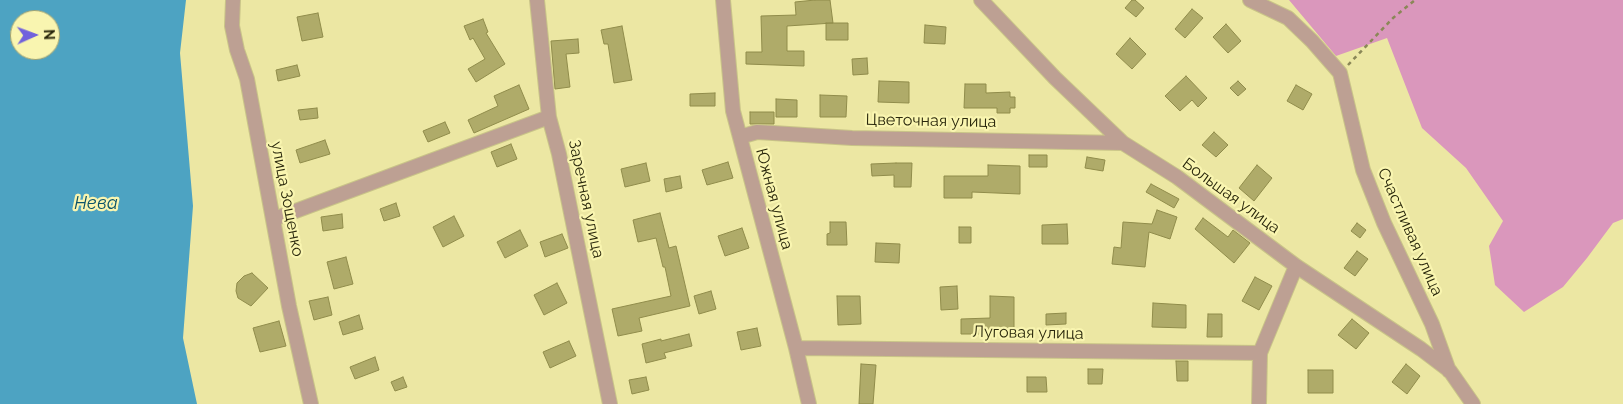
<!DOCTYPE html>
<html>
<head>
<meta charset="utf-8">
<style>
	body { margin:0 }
	#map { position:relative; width:1623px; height:404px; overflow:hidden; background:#ece7a3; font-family:Raleway,sans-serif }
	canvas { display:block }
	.north { position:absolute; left:10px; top:10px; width:50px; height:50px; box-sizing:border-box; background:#f9f5b0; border:1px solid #a6a36e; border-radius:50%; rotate:88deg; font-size:14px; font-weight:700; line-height:20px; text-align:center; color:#29270b }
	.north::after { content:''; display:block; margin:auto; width:18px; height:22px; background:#7161dc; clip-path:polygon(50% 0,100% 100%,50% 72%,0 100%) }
</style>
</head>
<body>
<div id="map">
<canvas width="1623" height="404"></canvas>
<div class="north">N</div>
</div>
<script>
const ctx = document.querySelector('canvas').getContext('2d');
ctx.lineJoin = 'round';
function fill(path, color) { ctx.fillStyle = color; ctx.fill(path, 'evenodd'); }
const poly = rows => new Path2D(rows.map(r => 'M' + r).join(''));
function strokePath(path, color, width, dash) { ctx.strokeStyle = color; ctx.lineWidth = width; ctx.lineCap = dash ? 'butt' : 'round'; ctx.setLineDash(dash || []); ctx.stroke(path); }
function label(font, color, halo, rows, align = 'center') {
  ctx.font = font + ' Raleway,sans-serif'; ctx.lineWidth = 4.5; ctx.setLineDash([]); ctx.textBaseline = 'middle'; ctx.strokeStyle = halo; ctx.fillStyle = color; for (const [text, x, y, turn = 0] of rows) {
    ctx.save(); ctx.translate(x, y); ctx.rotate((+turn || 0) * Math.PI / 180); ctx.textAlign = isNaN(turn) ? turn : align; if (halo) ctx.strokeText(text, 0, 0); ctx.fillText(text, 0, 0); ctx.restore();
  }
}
const forest = poly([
	[1289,0,1623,0,1623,219,1613,223,1587,258,1563,287,1524,312,1495,285,1489,246,1503,221,1466,168,1422,128,1387,38,1336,56]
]);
const water = poly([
	[0,0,186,0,180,53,193,206,183,338,197,404,0,404],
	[20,20,50,20,50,50,20,50]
]);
const building = poly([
	[815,0,830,0,833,23,787,26,787,51,804,51,804,66,746,64,746,52,762,52,761,16,796,15,795,2,815,0],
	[1132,0,1135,0,1144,8,1136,17,1125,8,1132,0],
	[1192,9,1203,18,1185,38,1175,29,1192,9],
	[318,13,323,37,302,41,297,17,318,13],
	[483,19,488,32,486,33,505,64,476,82,468,69,485,59,473,38,470,40,464,26,483,19],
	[826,23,848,23,848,40,826,40,826,23],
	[1226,24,1241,41,1228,53,1213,37,1226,24],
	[925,25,946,27,945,44,924,43,925,25],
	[622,26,632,80,614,83,608,44,604,44,601,30,622,26],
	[1130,38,1146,54,1132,69,1116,54,1130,38],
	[578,39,579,53,566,54,570,87,555,89,551,41,578,39],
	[867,58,868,74,853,75,852,59,867,58],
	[297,65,300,76,278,81,276,70,297,65],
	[1186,76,1207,98,1198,107,1192,100,1180,111,1165,96,1186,76],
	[879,81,909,82,909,103,878,102,879,81],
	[1238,81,1246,89,1238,96,1230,88,1238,81],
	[965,84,986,84,986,93,1010,92,1010,97,1015,97,1015,108,1010,108,1010,113,997,113,997,108,964,108,965,84],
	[519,85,529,109,474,133,468,120,498,106,494,96,519,85],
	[1296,85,1312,94,1303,110,1287,101,1296,85],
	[715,93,715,106,690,106,690,94,715,93],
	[820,95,847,96,846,117,820,117,820,95],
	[776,99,797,100,797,117,776,117,776,99],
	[317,108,318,118,300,120,298,110,317,108],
	[750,112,774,112,774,124,750,124,750,112],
	[445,122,450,133,428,142,423,131,445,122],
	[1214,132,1228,145,1216,157,1202,145,1214,132],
	[325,140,330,154,300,163,296,150,325,140],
	[511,144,517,159,497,167,491,152,511,144],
	[1029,155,1047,155,1047,167,1029,167,1029,155],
	[1087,157,1105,160,1103,171,1085,168,1087,157],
	[728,162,733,178,707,185,702,170,728,162],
	[646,163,650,181,625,187,621,169,646,163],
	[896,163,912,163,911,187,894,187,894,175,872,176,871,164,896,163],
	[988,165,1020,166,1020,194,972,192,972,198,944,198,944,176,988,176,988,165],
	[1257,165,1272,178,1254,201,1239,188,1257,165],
	[680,176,682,188,666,192,664,179,680,176],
	[1151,184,1179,199,1174,208,1146,192,1151,184],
	[396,203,400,216,384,221,380,209,396,203],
	[1157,210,1177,217,1170,239,1149,232,1145,267,1112,264,1114,247,1121,248,1123,222,1152,224,1157,210],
	[660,213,669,248,676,246,690,306,639,318,642,331,618,336,612,309,671,296,665,267,663,267,656,238,638,242,633,220,660,213],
	[342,214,343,228,323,231,321,217,342,214],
	[454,216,464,236,443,247,433,227,454,216],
	[1203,218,1228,237,1233,230,1250,243,1234,263,1195,229,1203,218],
	[830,222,846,222,847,245,827,245,827,234,830,233,830,222],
	[1357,223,1366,230,1360,238,1351,231,1357,223],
	[1067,224,1068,244,1042,244,1042,225,1067,224],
	[959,227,971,227,971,243,959,243,959,227],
	[742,228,749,248,725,256,718,236,742,228],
	[520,230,528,246,505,258,497,242,520,230],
	[562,234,568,248,545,257,540,242,562,234],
	[876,243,900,244,899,263,875,262,876,243],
	[1357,251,1368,259,1355,276,1344,268,1357,251],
	[346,257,353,284,334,289,327,262,346,257],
	[252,273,268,288,251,306,238,298,236,291,237,283,244,276,252,273],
	[1255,277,1272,286,1259,310,1242,301,1255,277],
	[557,283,567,303,544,315,534,295,557,283],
	[957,286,958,309,941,310,940,287,957,286],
	[711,291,716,309,699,314,694,296,711,291],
	[837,296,860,296,861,324,838,325,837,296],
	[990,296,1014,297,1014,330,979,330,979,334,961,334,961,319,990,318,990,296],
	[328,297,332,315,314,320,309,301,328,297],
	[1153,303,1186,305,1186,328,1152,327,1153,303],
	[1066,313,1066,324,1046,325,1046,314,1066,313],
	[1208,314,1222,314,1222,337,1207,337,1208,314],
	[359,315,363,329,343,335,339,322,359,315],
	[1352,319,1369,333,1356,349,1338,335,1352,319],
	[279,321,286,346,260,352,253,328,279,321],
	[757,328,761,346,741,350,737,332,757,328],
	[689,334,692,346,664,353,666,358,646,363,642,344,661,339,661,341,689,334],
	[569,341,576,356,550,368,543,352,569,341],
	[375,357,379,370,355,379,350,367,375,357],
	[1176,361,1188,361,1188,381,1177,381,1176,361],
	[861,364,876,365,873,404,859,404,861,364],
	[1406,364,1420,376,1407,394,1392,382,1406,364],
	[1088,369,1103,369,1102,384,1088,384,1088,369],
	[1308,370,1333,370,1333,393,1308,393,1308,370],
	[403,377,407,387,395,391,391,382,403,377],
	[646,377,649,390,632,394,629,380,646,377],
	[1027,377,1046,377,1047,392,1027,392,1027,377]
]);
const path = poly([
	[1348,65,1393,18,1415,0]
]);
const street = poly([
	[233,0,232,26,237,50,247,79,289,306,311,404],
	[537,0,549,117,559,154,610,404],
	[723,0,733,111,796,348,809,404],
	[981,0,1055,78,1123,143,1177,177,1296,266,1421,349,1450,371,1473,404],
	[1250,0,1288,18,1312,41,1340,73,1363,170,1384,223,1432,324,1449,371],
	[740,137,757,132,852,138,1123,143],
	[274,219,549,117],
	[796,348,1260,353],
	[1259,404,1260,353,1296,266]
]);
const streetNames = [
	["Цветочная улица",931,121,1],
	["Большая улица",1231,196,36],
	["улица Зощенко",287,199,79],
	["Заречная улица",586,199,78],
	["Южная улица",774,199,75],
	["Счастливая улица",1410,232,66],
	["Луговая улица",1028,333,1]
];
const waterNames = [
	["Нева",96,204]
];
fill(forest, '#da97bc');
fill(water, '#4da3c2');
fill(building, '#afab69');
strokePath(building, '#908c4b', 1);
strokePath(street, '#c9c488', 16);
strokePath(path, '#8a8757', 2.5, [4, 4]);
strokePath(street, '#bda093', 14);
label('16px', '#29270b', '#f9f5b0', streetNames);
label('italic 18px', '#0a5369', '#f9f5b0', waterNames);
</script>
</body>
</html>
